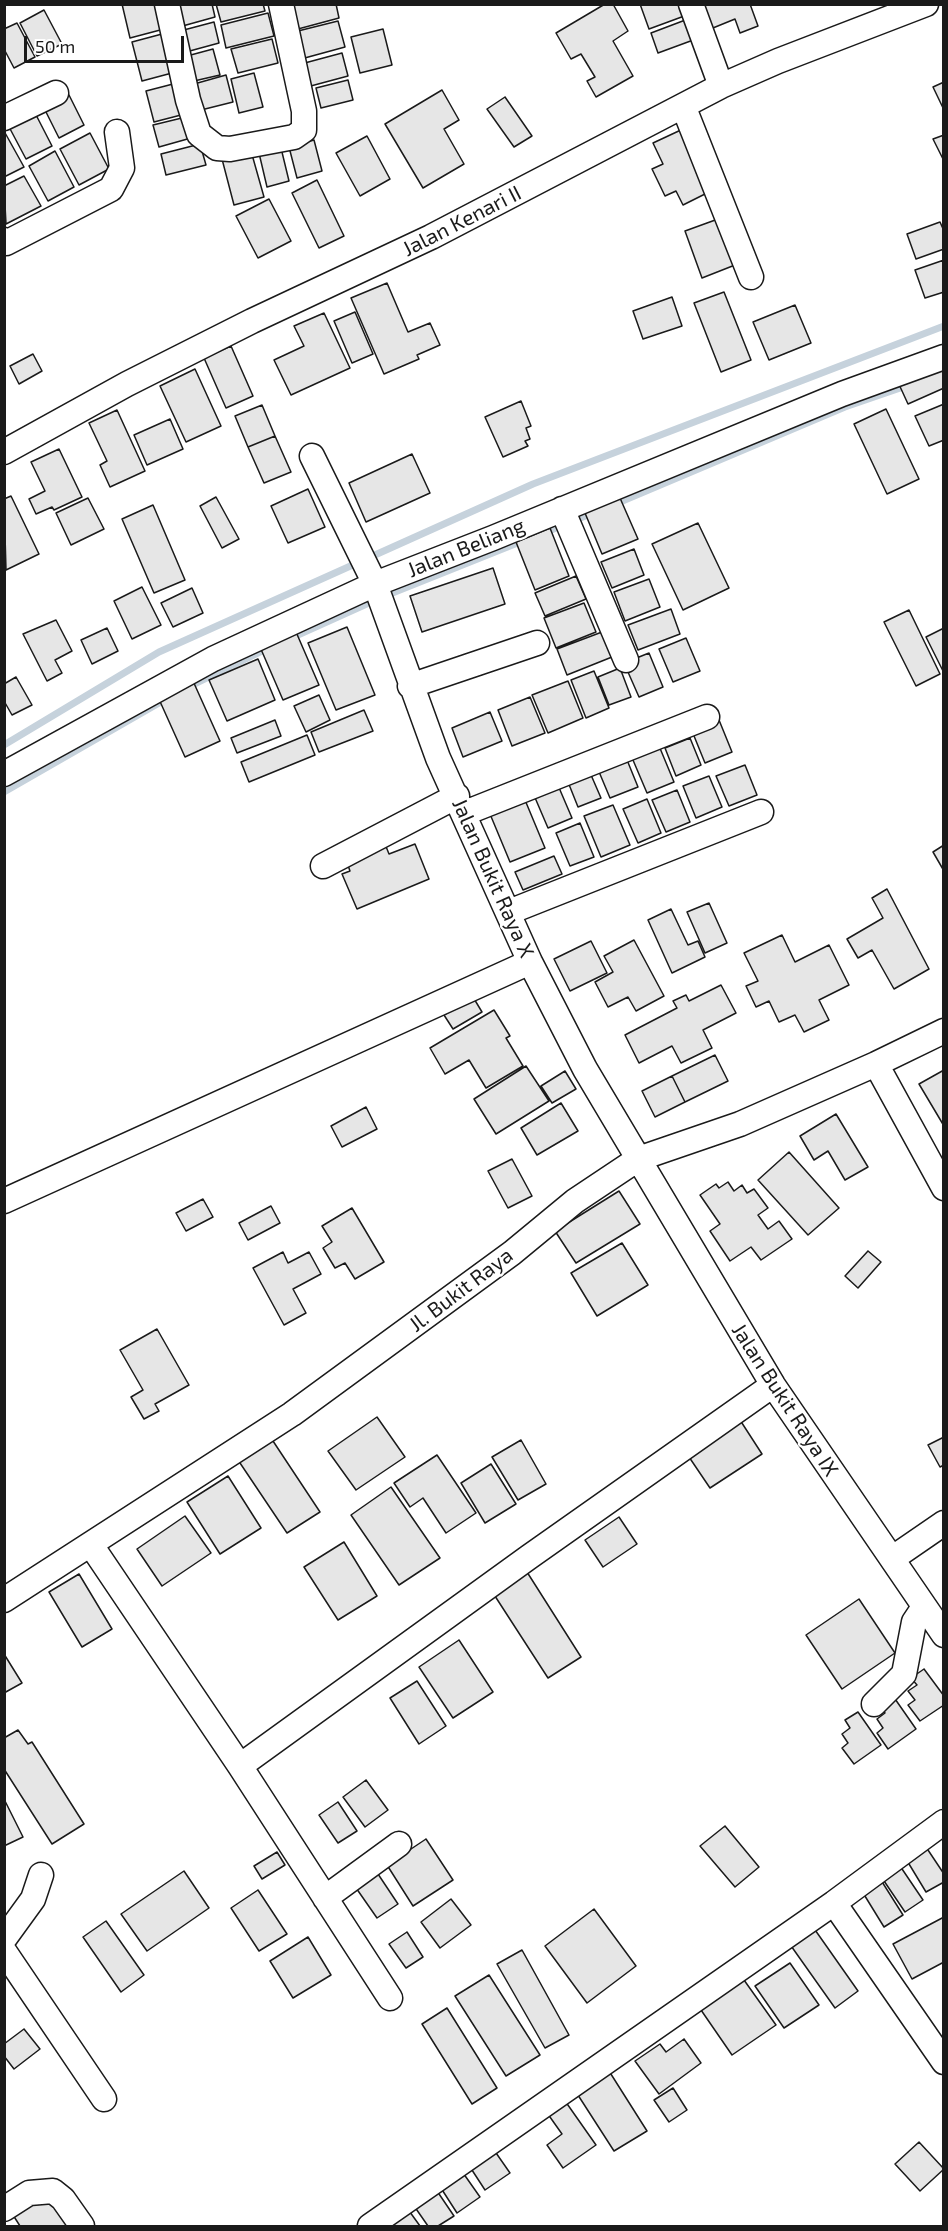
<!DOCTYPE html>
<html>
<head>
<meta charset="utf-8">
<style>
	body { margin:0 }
	#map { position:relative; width:948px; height:2231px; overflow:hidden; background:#fff; font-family:"Exo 2",sans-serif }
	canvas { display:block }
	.frame { position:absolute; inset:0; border:6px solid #1a1a1a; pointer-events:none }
	.scale { position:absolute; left:24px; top:36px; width:160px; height:27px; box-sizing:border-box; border:3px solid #1a1a1a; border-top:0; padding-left:8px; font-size:18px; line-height:21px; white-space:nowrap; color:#1a1a1a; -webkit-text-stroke:4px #fff; paint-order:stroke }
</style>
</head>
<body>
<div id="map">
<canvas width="948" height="2231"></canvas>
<div class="frame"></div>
<div class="scale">50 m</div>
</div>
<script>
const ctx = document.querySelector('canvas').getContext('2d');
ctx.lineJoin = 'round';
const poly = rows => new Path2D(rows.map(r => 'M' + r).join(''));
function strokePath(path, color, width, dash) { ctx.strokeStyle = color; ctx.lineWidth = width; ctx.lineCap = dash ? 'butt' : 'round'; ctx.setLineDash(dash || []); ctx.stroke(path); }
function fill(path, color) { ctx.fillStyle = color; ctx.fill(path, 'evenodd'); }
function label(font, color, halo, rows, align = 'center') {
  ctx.font = font + ' "Exo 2",sans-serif'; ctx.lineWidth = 4.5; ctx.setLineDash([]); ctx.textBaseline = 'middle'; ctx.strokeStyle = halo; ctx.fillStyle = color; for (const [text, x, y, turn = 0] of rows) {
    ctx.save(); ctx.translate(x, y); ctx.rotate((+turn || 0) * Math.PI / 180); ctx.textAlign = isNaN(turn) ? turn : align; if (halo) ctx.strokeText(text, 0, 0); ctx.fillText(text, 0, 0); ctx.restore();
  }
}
const stream = poly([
	[613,505,845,407,909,385],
	[544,533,595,512],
	[289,639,380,598,525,540],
	[186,688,268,648],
	[4,745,159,652,533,484,944,326],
	[4,792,166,699]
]);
const building = poly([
	[122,4,157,4,164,29,130,38,122,4],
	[174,4,212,4,215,17,179,27,174,4],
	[216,4,263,4,265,11,221,22,216,4],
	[292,4,336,4,339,18,298,29,292,4],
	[605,4,613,4,628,31,613,41,633,76,596,97,587,81,595,77,581,54,571,59,556,33,605,4],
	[640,4,683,4,687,15,649,29,640,4],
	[698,4,750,4,758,26,740,33,735,19,708,30,698,4],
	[44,10,62,44,37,56,20,23,44,10],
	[268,13,274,36,226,48,221,25,268,13],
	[688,19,696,39,658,53,651,33,688,19],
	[338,21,345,47,301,59,294,32,338,21],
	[214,22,219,43,186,52,180,31,214,22],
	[17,23,35,57,14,68,4,49,4,29,17,23],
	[383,29,392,65,360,73,351,37,383,29],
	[162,34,172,73,142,81,132,42,162,34],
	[272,39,278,63,238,73,231,49,272,39],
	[213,49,220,75,194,81,187,56,213,49],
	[342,53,348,76,307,87,301,64,342,53],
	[254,73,263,107,239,113,231,79,254,73],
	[226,75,233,102,201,110,194,84,226,75],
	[348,80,353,100,321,108,316,88,348,80],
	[944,82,944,110,933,87,944,82],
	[173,84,181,115,154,122,146,91,173,84],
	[442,90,459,120,444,129,464,164,423,188,385,124,442,90],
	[69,95,84,125,59,138,44,108,69,95],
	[505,97,532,136,514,147,487,109,505,97],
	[34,111,52,146,26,159,8,125,34,111],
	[186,117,191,138,159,147,153,125,186,117],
	[683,129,713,190,683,205,676,191,665,196,652,169,663,164,653,143,683,129],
	[4,131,24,167,4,177,4,131],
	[90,133,109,169,79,185,60,149,90,133],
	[944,135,944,161,933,139,944,135],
	[367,136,390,179,360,196,336,153,367,136],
	[314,140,322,171,297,178,289,147,314,140],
	[200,144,206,165,166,175,161,154,200,144],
	[281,148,289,181,267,187,259,153,281,148],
	[55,151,74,187,48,201,29,166,55,151],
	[251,151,264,197,234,205,222,159,251,151],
	[24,176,41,206,6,224,4,186,24,176],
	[317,180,344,236,319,248,292,193,317,180],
	[269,199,291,241,258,258,236,216,269,199],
	[718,219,735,265,702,278,685,231,718,219],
	[940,222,944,231,944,249,916,259,907,234,940,222],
	[944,260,944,292,925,298,915,270,944,260],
	[387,283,408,332,430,323,440,345,417,355,419,359,384,374,351,298,387,283],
	[724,292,751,360,721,372,694,303,724,292],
	[672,297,682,326,643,339,633,311,672,297],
	[795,305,811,343,769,360,753,322,795,305],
	[355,312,373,354,352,363,334,321,355,312],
	[324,313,350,368,291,395,274,360,304,346,294,326,324,313],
	[231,346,253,396,226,408,204,358,231,346],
	[33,354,42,371,19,384,10,366,33,354],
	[195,369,221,426,186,442,160,386,195,369],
	[944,369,944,388,908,404,897,380,944,369],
	[521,401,531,426,526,428,530,439,525,441,528,446,503,457,485,417,521,401],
	[944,404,944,440,929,446,915,416,944,404],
	[262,405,275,436,248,447,235,416,262,405],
	[886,409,919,479,887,494,854,424,886,409],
	[117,410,145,471,110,487,100,465,107,461,89,423,117,410],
	[170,419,183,449,147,465,134,435,170,419],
	[275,436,291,472,264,483,248,447,275,436],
	[59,449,82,497,54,510,52,507,36,514,29,499,45,491,31,462,59,449],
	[412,454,430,493,366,522,349,483,412,454],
	[308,489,325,527,288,543,271,506,308,489],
	[11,496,39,554,6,570,4,499,11,496],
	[216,497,239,539,222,548,200,506,216,497],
	[88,498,104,529,71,545,56,513,88,498],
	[620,498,638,539,602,554,585,513,620,498],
	[153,505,185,580,154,593,122,519,153,505],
	[698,523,729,588,683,610,652,544,698,523],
	[550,528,569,576,535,590,516,542,550,528],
	[634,549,644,575,612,588,601,562,634,549],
	[493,568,505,604,422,632,410,596,493,568],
	[576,576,586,599,545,616,535,593,576,576],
	[649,579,660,607,625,621,614,592,649,579],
	[142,587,161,625,132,639,114,601,142,587],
	[192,588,203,613,173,627,161,603,192,588],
	[584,603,596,632,556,648,544,618,584,603],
	[671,609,680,634,638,650,628,625,671,609],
	[909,610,940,674,916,686,884,622,909,610],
	[56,620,72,651,55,660,62,673,47,681,23,634,56,620],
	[293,625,319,685,283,700,257,640,293,625],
	[347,627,375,695,336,710,308,643,347,627],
	[107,628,118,651,92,664,81,640,107,628],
	[944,628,944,673,926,637,944,628],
	[602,632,612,657,567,675,557,649,602,632],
	[686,638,700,671,673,682,659,649,686,638],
	[649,653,663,687,639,697,624,663,649,653],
	[258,659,275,700,227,721,209,680,258,659],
	[620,668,631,697,609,705,598,677,620,668],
	[594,671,609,708,586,718,571,680,594,671],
	[16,677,32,705,12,715,4,701,4,684,16,677],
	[193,681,220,741,185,757,158,697,193,681],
	[568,681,583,718,548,733,532,695,568,681],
	[319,695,330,720,306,732,294,706,319,695],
	[530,697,545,733,512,746,498,710,530,697],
	[364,710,373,731,319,752,311,732,364,710],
	[490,712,502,741,463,757,452,728,490,712],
	[275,720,281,736,237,753,231,738,275,720],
	[719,720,732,752,705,763,692,731,719,720],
	[307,735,315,755,249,782,241,762,307,735],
	[690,738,701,765,676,776,665,748,690,738],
	[657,741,674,782,647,793,630,753,657,741],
	[625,755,638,787,610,798,597,767,625,755],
	[745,765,757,795,729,806,716,776,745,765],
	[588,768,601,798,578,807,566,777,588,768],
	[709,776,722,807,696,818,683,786,709,776],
	[557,783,572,818,548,828,533,793,557,783],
	[677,790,690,822,666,832,652,800,677,790],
	[647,799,661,833,638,843,623,809,647,799],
	[525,800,545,848,510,862,490,814,525,800],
	[613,805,630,845,601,857,584,816,613,805],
	[580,823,594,857,570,866,556,833,580,823],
	[385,844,389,854,415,844,429,879,357,909,342,874,350,871,346,860,385,844],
	[944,845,944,871,933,852,944,845],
	[554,856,562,874,523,890,515,872,554,856],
	[887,889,929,969,894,989,872,950,858,958,847,939,883,918,872,898,887,889],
	[709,903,727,943,705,953,687,912,709,903],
	[671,909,688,945,698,941,705,957,672,973,648,920,671,909],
	[782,935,795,962,829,945,849,985,819,1000,829,1020,804,1032,795,1015,779,1022,769,1001,756,1007,746,986,758,981,744,953,782,935],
	[634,940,664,996,636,1011,628,997,608,1007,595,982,613,972,604,956,634,940],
	[591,941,607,973,570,991,554,959,591,941],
	[721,985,736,1013,703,1030,712,1048,681,1063,672,1046,639,1063,625,1035,677,1008,673,1001,686,995,689,1001,721,985],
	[473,997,482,1012,453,1029,444,1015,473,997],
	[494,1010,510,1036,506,1038,523,1066,486,1088,469,1060,445,1074,430,1048,494,1010],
	[715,1055,728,1081,685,1102,672,1076,715,1055],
	[526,1066,549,1101,496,1134,474,1099,526,1066],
	[944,1070,944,1126,919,1084,944,1070],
	[565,1071,576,1089,552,1103,541,1086,565,1071],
	[672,1076,685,1102,655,1117,642,1091,672,1076],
	[561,1103,578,1131,537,1155,521,1128,561,1103],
	[366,1107,377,1129,342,1147,331,1126,366,1107],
	[836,1114,868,1167,845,1180,828,1151,814,1160,800,1136,836,1114],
	[789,1152,839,1208,808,1235,758,1180,789,1152],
	[512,1159,532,1196,508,1208,488,1171,512,1159],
	[728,1182,734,1191,742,1185,747,1193,754,1189,768,1208,758,1215,768,1229,779,1221,792,1239,761,1260,751,1247,730,1261,710,1231,720,1224,700,1195,716,1184,719,1188,728,1182],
	[619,1191,640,1224,576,1263,555,1231,619,1191],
	[203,1199,213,1217,186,1231,176,1213,203,1199],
	[271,1206,280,1223,248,1240,239,1223,271,1206],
	[352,1208,384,1262,355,1279,345,1263,335,1268,323,1248,332,1242,322,1226,352,1208],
	[622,1243,648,1285,597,1316,571,1273,622,1243],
	[868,1251,881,1262,858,1288,845,1276,868,1251],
	[283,1252,288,1263,309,1252,321,1274,293,1289,306,1313,284,1325,253,1268,283,1252],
	[157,1329,189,1385,155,1404,159,1411,144,1419,131,1397,143,1390,120,1350,157,1329],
	[377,1417,405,1457,356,1490,328,1451,377,1417],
	[740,1420,762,1454,710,1488,687,1454,740,1420],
	[944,1437,944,1465,940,1467,928,1445,944,1437],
	[271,1438,320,1512,287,1533,238,1460,271,1438],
	[521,1440,546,1484,518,1500,492,1457,521,1440],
	[437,1455,476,1513,446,1533,423,1498,410,1507,394,1483,437,1455],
	[491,1464,516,1504,485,1523,461,1483,491,1464],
	[228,1476,261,1528,220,1554,187,1502,228,1476],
	[391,1487,440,1558,399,1585,351,1515,391,1487],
	[185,1516,211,1553,162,1586,137,1549,185,1516],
	[619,1517,637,1544,603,1567,585,1540,619,1517],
	[344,1542,377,1596,338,1620,304,1567,344,1542],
	[527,1572,581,1657,548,1678,493,1593,527,1572],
	[79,1574,112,1629,82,1647,49,1592,79,1574],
	[859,1599,895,1653,842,1689,806,1635,859,1599],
	[459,1640,493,1692,453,1718,419,1667,459,1640],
	[4,1654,22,1683,4,1693,4,1654],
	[924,1669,944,1696,944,1705,920,1721,908,1705,915,1700,908,1691,917,1685,911,1678,924,1669],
	[417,1681,446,1726,419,1744,390,1698,417,1681],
	[893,1696,916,1729,888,1749,877,1733,883,1728,877,1719,885,1713,880,1706,893,1696],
	[858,1712,881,1745,854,1764,842,1748,848,1743,842,1734,850,1728,845,1720,858,1712],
	[18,1730,28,1744,32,1742,84,1824,52,1844,4,1769,4,1738,18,1730],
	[366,1780,388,1810,365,1827,343,1797,366,1780],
	[4,1799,23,1837,4,1846,4,1799],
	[338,1802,357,1831,338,1843,319,1815,338,1802],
	[725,1826,759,1867,735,1887,700,1846,725,1826],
	[426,1839,453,1880,413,1906,387,1865,426,1839],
	[926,1847,944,1874,944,1882,926,1892,906,1859,926,1847],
	[277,1852,285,1865,262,1879,254,1866,277,1852],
	[898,1863,923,1900,905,1912,880,1875,898,1863],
	[184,1871,209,1908,147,1951,121,1914,184,1871],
	[376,1871,398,1904,377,1918,354,1885,376,1871],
	[879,1877,903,1915,884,1927,860,1888,879,1877],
	[258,1890,287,1934,259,1951,231,1908,258,1890],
	[451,1899,471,1925,440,1948,421,1922,451,1899],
	[594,1909,636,1966,587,2003,545,1946,594,1909],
	[944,1917,944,1962,912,1979,893,1944,944,1917],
	[106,1921,144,1975,121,1992,83,1937,106,1921],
	[813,1927,858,1991,835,2008,789,1943,813,1927],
	[407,1932,423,1957,406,1968,389,1944,407,1932],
	[308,1937,331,1975,293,1998,270,1961,308,1937],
	[522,1950,569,2035,545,2048,497,1964,522,1950],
	[790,1963,819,2005,784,2028,755,1986,790,1963],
	[489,1975,540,2055,506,2076,455,1996,489,1975],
	[744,1980,776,2025,732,2055,701,2010,744,1980],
	[447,2008,497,2088,472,2104,422,2024,447,2008],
	[24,2029,40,2049,14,2069,4,2056,4,2044,24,2029],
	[684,2039,701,2063,659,2094,635,2061,660,2044,666,2052,684,2039],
	[609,2071,647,2131,614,2151,576,2092,609,2071],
	[673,2088,687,2110,669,2122,654,2100,673,2088],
	[563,2098,596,2145,563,2168,547,2145,562,2134,545,2110,563,2098],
	[919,2142,944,2169,920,2191,895,2164,919,2142],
	[494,2150,510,2173,485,2190,470,2167,494,2150],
	[461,2170,480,2197,457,2213,439,2185,461,2170],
	[435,2188,454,2216,438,2226,428,2226,412,2203,435,2188],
	[46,2193,68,2226,20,2226,13,2215,46,2193],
	[407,2208,420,2226,387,2226,407,2208]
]);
const minor = poly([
	[167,4,188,100,199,134,217,148,230,149,294,137,304,130,304,111,281,4],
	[691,4,721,86],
	[684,108,751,277],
	[4,118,56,93],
	[4,240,6,243,111,189,122,168,117,132],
	[4,452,127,384,252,321,431,237,721,86,778,61,926,4],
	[312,456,375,584,438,758,530,962,585,1069,773,1385,944,1635],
	[562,509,626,660],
	[410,686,537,643],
	[4,774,213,659,375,584,493,538,842,394,944,357],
	[465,813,707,717],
	[323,866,457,796],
	[509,912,761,812],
	[876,1064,944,1188],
	[4,1201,530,962],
	[91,1545,240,1766,390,1998],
	[893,1558,944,1523],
	[4,1600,292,1414,512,1253,575,1201,638,1159,740,1124,876,1064,944,1031],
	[874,1704,904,1674,914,1622,924,1607],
	[240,1766,529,1557,773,1385],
	[325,1898,399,1844],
	[834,1903,944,2062],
	[4,1939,33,1899,41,1875],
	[4,1951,104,2099],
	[4,2209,29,2193,53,2191,63,2199,82,2226],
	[370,2226,834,1903,944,1822]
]);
const streetNames = [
	["Jalan Kenari II",462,221,-27],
	["Jalan Beliang",466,548,-22],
	["Jalan Bukit Raya X",493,878,66],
	["Jl. Bukit Raya",461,1290,-37],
	["Jalan Bukit Raya IX",785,1400,57]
];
strokePath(stream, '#c6d2dc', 7);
fill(building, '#e6e6e6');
strokePath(building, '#1a1a1a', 1.5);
strokePath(minor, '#1a1a1a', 27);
strokePath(minor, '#fff', 24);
label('21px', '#1a1a1a', '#fff', streetNames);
</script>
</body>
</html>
